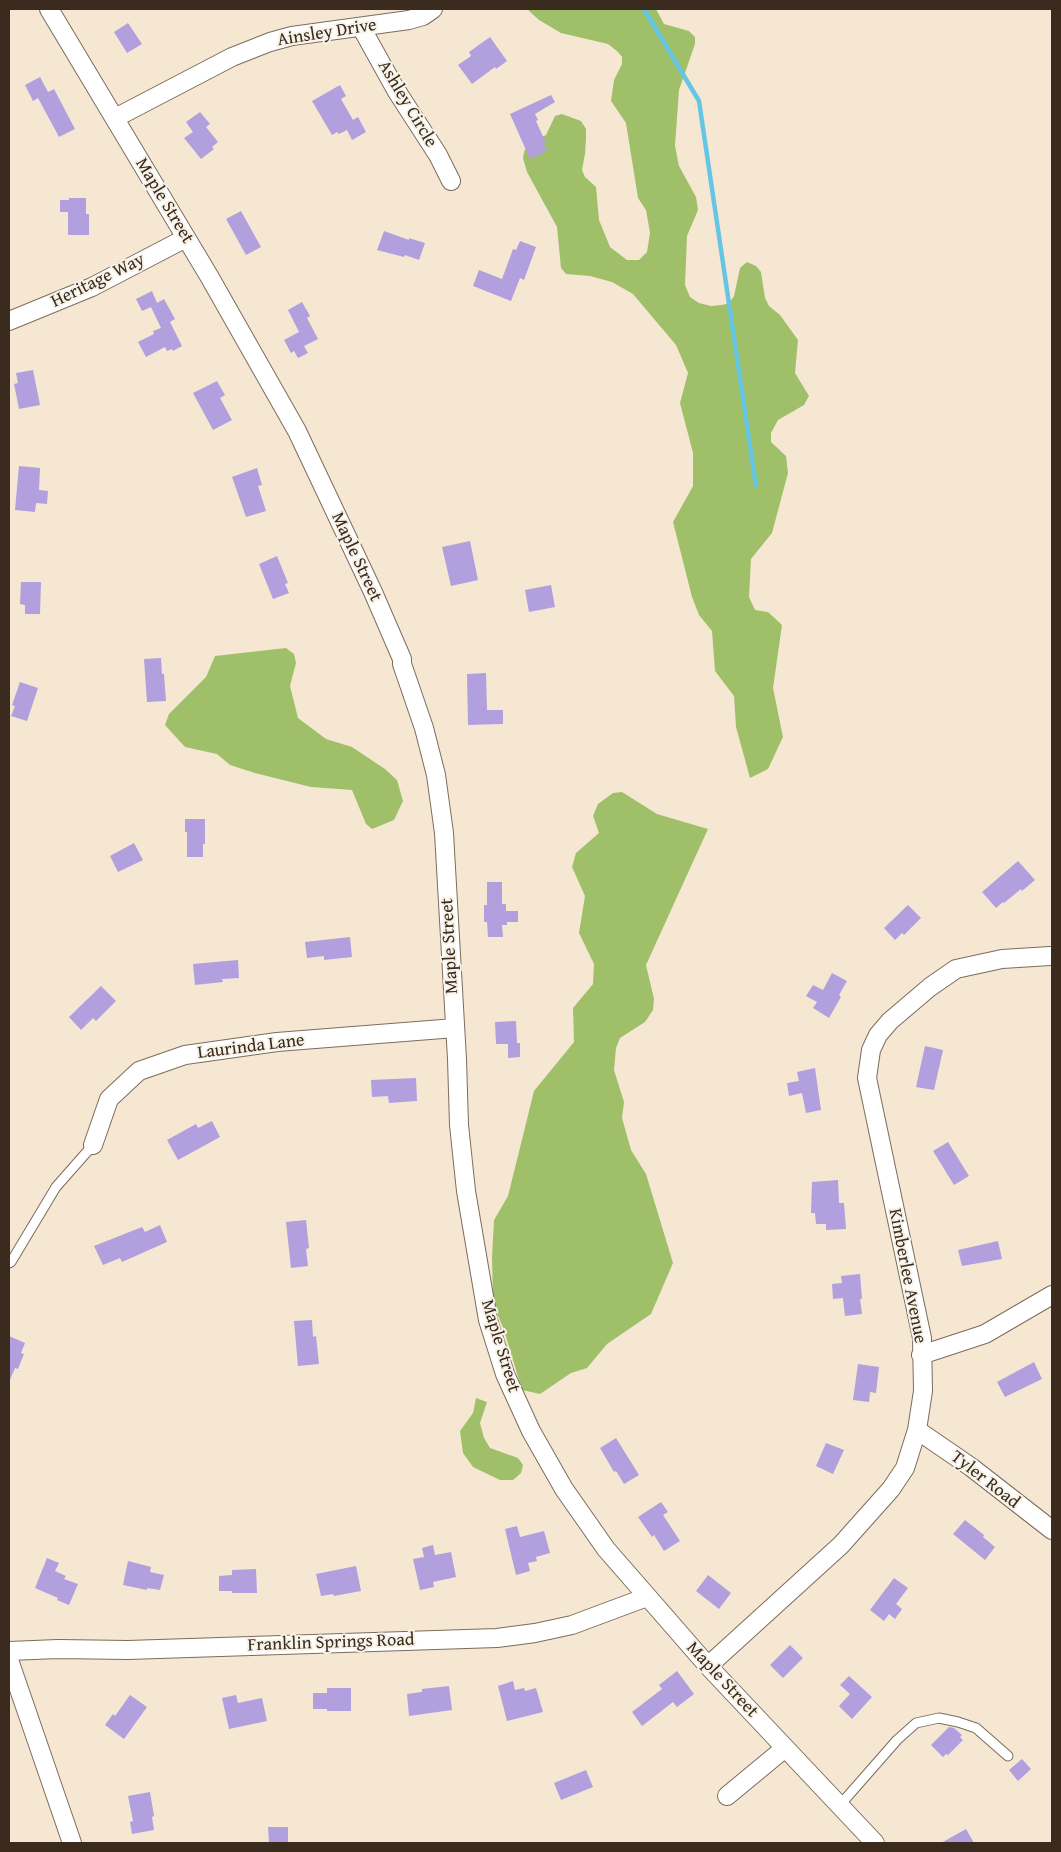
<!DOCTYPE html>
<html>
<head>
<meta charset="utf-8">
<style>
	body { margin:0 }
	#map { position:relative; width:1061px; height:1852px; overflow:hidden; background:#f6e7d3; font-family:"Gentium Book Plus",serif }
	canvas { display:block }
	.frame { position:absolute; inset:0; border:10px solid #3b2a1e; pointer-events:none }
</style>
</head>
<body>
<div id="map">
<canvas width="1061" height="1852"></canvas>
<div class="frame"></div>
</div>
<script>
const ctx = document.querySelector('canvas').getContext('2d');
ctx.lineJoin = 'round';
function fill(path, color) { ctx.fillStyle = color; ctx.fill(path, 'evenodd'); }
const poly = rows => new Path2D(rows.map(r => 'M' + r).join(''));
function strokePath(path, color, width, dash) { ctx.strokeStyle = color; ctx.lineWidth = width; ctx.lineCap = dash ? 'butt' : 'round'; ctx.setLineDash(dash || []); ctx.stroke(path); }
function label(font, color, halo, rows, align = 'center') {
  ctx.font = font + ' "Gentium Book Plus",serif'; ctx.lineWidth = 4; ctx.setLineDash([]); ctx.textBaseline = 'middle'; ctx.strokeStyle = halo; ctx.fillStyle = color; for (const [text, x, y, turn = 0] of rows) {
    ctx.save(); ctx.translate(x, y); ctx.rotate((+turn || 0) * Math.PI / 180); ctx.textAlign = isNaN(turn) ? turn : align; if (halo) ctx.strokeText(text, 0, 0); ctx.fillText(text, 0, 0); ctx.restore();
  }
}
const green = poly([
	[527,9,656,9,664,24,689,31,695,37,695,44,679,90,675,146,679,166,696,197,698,210,687,236,685,285,690,297,699,303,711,306,722,305,729,303,734,296,740,268,747,262,756,266,761,272,765,298,769,306,780,315,798,340,795,373,809,396,804,405,778,420,771,433,771,442,786,456,788,473,772,533,751,559,749,597,755,610,768,612,782,625,773,688,783,737,768,769,750,778,736,727,734,696,715,671,712,631,699,615,692,597,673,522,693,486,693,453,680,403,688,373,676,345,633,294,612,282,590,276,566,274,561,268,557,227,527,172,523,158,524,152,528,144,546,135,555,116,562,114,581,121,586,129,586,138,585,154,582,170,585,177,596,187,599,220,610,247,627,260,639,260,647,252,650,233,646,210,638,198,626,123,611,101,614,80,622,64,622,57,618,52,608,44,561,33,539,20],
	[286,648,294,654,296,663,290,686,298,718,326,739,352,747,385,769,397,780,403,801,394,820,372,829,366,824,352,790,311,787,255,773,230,765,217,754,185,747,165,725,169,714,206,677,215,656],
	[622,792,657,814,708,829,646,965,654,999,653,1010,645,1022,620,1038,616,1048,614,1070,624,1102,622,1118,631,1150,646,1174,673,1263,651,1314,607,1344,587,1368,571,1373,540,1394,522,1390,504,1330,493,1303,492,1257,494,1220,508,1196,534,1091,574,1042,573,1008,593,984,594,964,579,933,585,896,572,867,576,853,599,833,593,816,598,804,613,793],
	[476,1398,487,1402,480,1423,484,1438,490,1448,518,1458,523,1465,521,1473,513,1480,500,1480,473,1467,463,1453,460,1431,473,1413]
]);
const stream = poly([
	[644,9,699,101,756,486]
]);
const building = poly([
	[128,23,142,44,127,53,114,32],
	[490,37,507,61,496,69,495,67,472,84,458,65,471,56,469,52],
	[40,77,48,92,54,89,75,129,59,137,38,98,33,101,25,85],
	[340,85,346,96,341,99,353,120,358,117,366,132,352,140,347,130,339,134,337,132,332,135,312,101],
	[551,95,555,102,535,114,538,120,536,121,546,143,544,144,547,151,530,159,510,114],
	[200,112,210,124,206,127,218,142,212,147,214,149,201,159,184,138,193,132,186,122],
	[69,198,86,198,86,214,89,214,89,235,68,235,68,212,60,212,60,200,69,200],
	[241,211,261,247,246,255,226,219],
	[384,231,409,240,409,238,425,243,419,260,405,255,404,257,377,250],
	[520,241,536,247,524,280,520,278,511,301,473,286,479,270,502,279,513,249,516,250],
	[152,291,157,303,164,299,175,319,170,322,182,346,173,351,172,349,167,351,165,347,146,357,138,342,154,334,153,331,161,328,151,307,142,311,136,299],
	[302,302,310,316,307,318,318,339,304,346,308,353,298,358,294,351,291,353,284,340,299,332,288,310],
	[33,370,40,405,19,409,14,384,18,383,16,373],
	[217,381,225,395,220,398,232,420,213,430,193,393],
	[19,466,40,468,39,490,48,491,47,504,36,503,35,512,15,510],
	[257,468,262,485,258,486,266,511,246,517,232,477],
	[470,541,478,580,451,586,442,547],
	[277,556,288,583,285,584,289,593,273,599,259,564],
	[21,582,41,582,40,614,25,614,25,605,20,604],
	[551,585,555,607,529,612,525,590],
	[161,658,162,674,164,674,166,701,147,702,144,659],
	[486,673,487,710,503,710,503,724,468,725,467,674],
	[20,682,38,688,27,721,11,716,15,706,12,705],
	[185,819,205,819,205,844,203,844,203,857,187,857,187,832,185,832],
	[134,843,143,860,118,872,110,856],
	[1018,861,1035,880,1022,891,1021,889,1004,903,1003,902,996,908,982,892],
	[487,882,502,882,502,904,506,904,506,911,518,911,518,922,507,922,507,925,502,925,503,937,488,937,487,922,484,922,484,905,487,905],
	[908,905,921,918,904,935,902,933,895,940,884,928],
	[350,937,352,957,324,960,324,956,307,958,305,942],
	[238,960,239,978,222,979,223,982,195,985,193,964],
	[832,973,847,981,839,995,841,997,829,1018,813,1008,817,1002,806,996,813,985,823,990],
	[101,986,116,1001,96,1021,93,1018,81,1030,69,1017],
	[516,1021,517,1043,520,1043,520,1057,508,1058,508,1044,496,1044,495,1022],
	[925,1046,943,1050,934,1090,916,1087],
	[815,1068,821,1110,806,1113,802,1093,789,1096,787,1083,799,1081,797,1072],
	[416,1078,417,1101,389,1103,388,1096,372,1097,371,1080],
	[212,1121,220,1137,178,1160,167,1140,196,1124,198,1128],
	[948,1142,969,1176,954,1185,933,1151],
	[838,1180,839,1203,844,1203,846,1229,826,1230,826,1224,816,1224,815,1213,811,1213,812,1182],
	[306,1220,309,1248,306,1249,308,1266,291,1268,286,1222],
	[160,1225,167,1242,122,1262,120,1258,103,1265,94,1246,142,1227,145,1232],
	[998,1241,1002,1259,962,1266,958,1250],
	[860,1274,862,1299,860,1299,862,1314,845,1316,843,1298,833,1299,832,1284,842,1283,841,1276],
	[312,1320,313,1337,316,1336,319,1364,298,1366,294,1321],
	[9,1336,25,1343,21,1353,24,1354,18,1369,15,1368,9,1382],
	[1034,1362,1042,1379,1005,1397,997,1382],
	[858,1364,879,1367,876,1393,870,1392,869,1402,853,1400],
	[616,1438,639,1475,624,1484,616,1471,614,1472,600,1448],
	[826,1443,844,1450,833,1474,816,1466],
	[661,1502,668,1512,663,1515,680,1541,664,1551,654,1535,652,1537,638,1517],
	[965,1520,984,1535,983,1537,995,1547,985,1560,953,1534],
	[517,1526,520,1537,544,1531,550,1553,536,1557,537,1561,528,1563,530,1571,516,1575,505,1529],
	[433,1545,435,1555,451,1552,456,1577,433,1582,434,1587,420,1590,413,1559,424,1557,422,1548],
	[47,1558,59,1563,55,1571,66,1576,64,1579,78,1584,69,1605,57,1600,58,1598,35,1588],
	[128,1561,151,1567,150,1572,164,1575,160,1590,147,1588,147,1590,123,1585],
	[356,1566,361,1591,334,1596,333,1594,321,1596,316,1574],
	[256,1569,257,1593,232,1593,232,1591,219,1591,219,1576,232,1575,232,1570],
	[708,1575,731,1593,719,1609,696,1591],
	[894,1578,908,1588,896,1604,902,1609,895,1619,889,1614,884,1621,870,1610],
	[790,1645,803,1658,783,1678,770,1665],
	[677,1671,694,1694,677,1707,673,1702,642,1726,632,1712,662,1689,659,1685],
	[849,1676,872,1697,852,1719,839,1706,850,1694,840,1685],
	[513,1681,515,1690,524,1688,525,1691,536,1688,543,1712,507,1721,498,1686],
	[449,1686,452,1710,409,1716,407,1694,422,1692,422,1689],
	[327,1688,351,1688,351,1711,327,1711,327,1709,313,1709,313,1693,327,1693],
	[130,1695,147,1707,124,1739,105,1725,113,1714,115,1716],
	[236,1695,238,1703,262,1698,267,1721,229,1729,222,1698],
	[949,1727,954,1728,962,1735,960,1737,963,1740,948,1755,946,1754,943,1757,931,1745],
	[1022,1759,1031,1769,1018,1781,1009,1770],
	[586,1770,593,1787,561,1800,554,1783],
	[150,1792,154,1816,152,1817,154,1830,132,1834,130,1822,133,1821,128,1796],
	[268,1827,288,1827,288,1843,269,1843],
	[966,1829,974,1843,941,1843]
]);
const service = poly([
	[9,1263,11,1262,56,1187,93,1145],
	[840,1805,897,1740,916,1723,939,1718,958,1722,976,1728,1008,1756]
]);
const minor = poly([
	[49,9,209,276,297,431,373,592,402,659,402,664,424,728,436,775,444,833,457,1059,459,1125,466,1191,488,1320,505,1374,531,1431,564,1489,606,1549,708,1666,875,1843],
	[361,27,396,90,438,155,451,181],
	[115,118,232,57,270,42,292,36,409,20,423,16,433,9],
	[9,321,92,287,186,238],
	[93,1145,109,1099,139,1071,185,1055,277,1042,455,1028],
	[921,1355,985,1334,1052,1295],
	[917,1430,971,1467,1052,1530],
	[9,1651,58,1649,128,1650,497,1638,535,1633,572,1625,647,1597],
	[9,1660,72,1843],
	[708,1666,841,1545,891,1489,905,1468,917,1430,923,1391,922,1338,867,1078,871,1050,878,1035,890,1021,930,987,956,969,1002,959,1050,956],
	[727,1796,785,1748]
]);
const streetNames = [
	["Ainsley Drive",327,33,-9],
	["Ashley Circle",407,104,59],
	["Maple Street",164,201,59],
	["Heritage Way",98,281,-26],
	["Maple Street",356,557,65],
	["Maple Street",450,946,-93],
	["Laurinda Lane",251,1047,-7],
	["Kimberlee Avenue",907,1276,79],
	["Maple Street",500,1346,73],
	["Tyler Road",985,1480,38],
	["Franklin Springs Road",331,1643,-2],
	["Maple Street",722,1680,47]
];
fill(green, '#9fc069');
strokePath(stream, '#65c6e3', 4.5);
fill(building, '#b19fde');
strokePath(service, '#7c6c5d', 11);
strokePath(minor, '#7c6c5d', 20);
strokePath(service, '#fff', 9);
strokePath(minor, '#fff', 18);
label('18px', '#3b2a1e', '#f7f3e8', streetNames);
</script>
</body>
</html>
